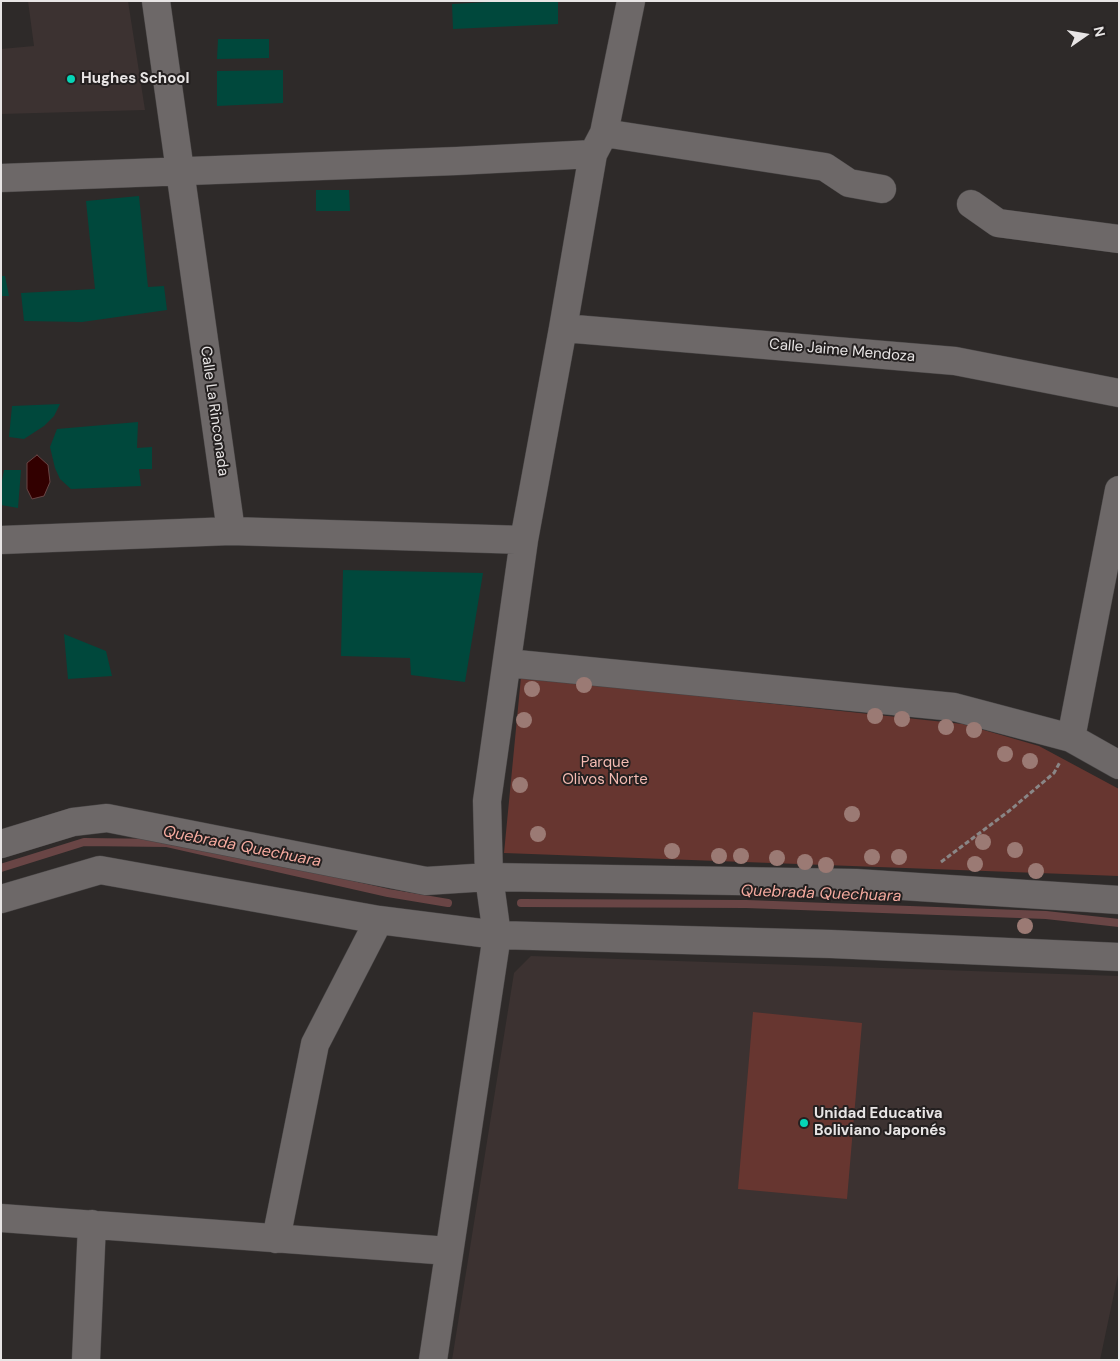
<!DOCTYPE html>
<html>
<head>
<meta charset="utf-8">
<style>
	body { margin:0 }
	#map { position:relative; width:1120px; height:1361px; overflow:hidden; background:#2e2a29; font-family:"DM Sans",sans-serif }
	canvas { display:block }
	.frame { position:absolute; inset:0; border:2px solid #e8e5e5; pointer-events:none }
	.north { position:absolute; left:1060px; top:10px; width:50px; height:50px; -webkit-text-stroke:4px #242020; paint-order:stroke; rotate:77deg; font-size:14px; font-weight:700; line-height:20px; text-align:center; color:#e8e5e5 }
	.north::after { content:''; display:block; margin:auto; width:18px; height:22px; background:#e8e5e5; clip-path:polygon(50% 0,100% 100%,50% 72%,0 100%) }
</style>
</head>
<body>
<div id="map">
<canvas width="1120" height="1361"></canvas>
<div class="frame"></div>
<div class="north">N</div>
</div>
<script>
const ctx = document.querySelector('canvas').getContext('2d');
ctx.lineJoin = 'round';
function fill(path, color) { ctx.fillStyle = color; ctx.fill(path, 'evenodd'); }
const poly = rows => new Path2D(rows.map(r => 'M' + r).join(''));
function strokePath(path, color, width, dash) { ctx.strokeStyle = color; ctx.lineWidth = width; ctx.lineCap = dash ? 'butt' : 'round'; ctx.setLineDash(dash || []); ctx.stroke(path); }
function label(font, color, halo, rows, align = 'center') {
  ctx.font = font + ' "DM Sans",sans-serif'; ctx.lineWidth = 4; ctx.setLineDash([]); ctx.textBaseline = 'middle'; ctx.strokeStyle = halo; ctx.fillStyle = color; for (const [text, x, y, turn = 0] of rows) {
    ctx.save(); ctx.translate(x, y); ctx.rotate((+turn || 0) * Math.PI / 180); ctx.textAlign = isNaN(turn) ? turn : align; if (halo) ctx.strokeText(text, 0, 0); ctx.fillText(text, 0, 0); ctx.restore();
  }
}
const built = poly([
	[28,1,128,1,145,110,1,114,1,49,34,46],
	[531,956,1119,976,1119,1270,1100,1360,452,1360,514,973]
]);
const green = poly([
	[521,677,963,724,1039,746,1119,789,1119,876,504,853],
	[753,1012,862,1023,847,1199,738,1189]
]);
const water = poly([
	[37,455,48,465,50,482,44,496,32,499,27,489,27,463,37,455]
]);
const stream = poly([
	[1,868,84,842,167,843,388,893,448,903],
	[521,903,746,904,1046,915,1119,923]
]);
const building = poly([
	[508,1,558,1,558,24,453,29,452,4],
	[218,39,269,39,269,58,217,59],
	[283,70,283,103,217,106,217,71],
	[316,190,349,190,350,211,316,211],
	[139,196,148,287,164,286,167,310,82,322,24,321,21,293,95,289,86,201],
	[1,276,5,276,9,296,1,296],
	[60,404,54,416,44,426,24,439,9,437,12,406],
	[138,422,137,448,152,447,152,469,139,469,141,486,71,489,60,479,55,468,50,447,57,429],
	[4,470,21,470,18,508,1,505,1,486],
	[343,570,483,573,465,682,411,675,410,658,341,656],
	[64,634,106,651,112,676,68,679]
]);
const path = poly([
	[941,862,1009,811,1054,773,1060,762]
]);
const minor = poly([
	[156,1,231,531],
	[604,133,825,167,849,183,882,189],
	[1,178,457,161,593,154],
	[971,204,998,223,1119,239],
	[563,328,955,361,1119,393],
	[1,540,231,531,524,540],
	[507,663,954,707,1071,738,1119,765],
	[1071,738,1119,490],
	[1,844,73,822,107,818,426,881,489,877,856,883,1119,900],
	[1,899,100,870,379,920,497,935,831,944,1119,957],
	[1,1218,449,1251],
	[276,1239,315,1044,379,920],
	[86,1360,92,1224],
	[433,1360,497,935,489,877,487,801,524,540,563,328,593,154,604,133,631,1]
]);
const trees = [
	[584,685],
	[532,689],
	[875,716],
	[902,719],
	[524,720],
	[946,727],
	[974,730],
	[1005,754],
	[1030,761],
	[520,785],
	[852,814],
	[538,834],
	[983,842],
	[1015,850],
	[672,851],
	[719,856],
	[741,856],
	[872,857],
	[899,857],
	[777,858],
	[805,862],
	[975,864],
	[826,865],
	[1036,871],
	[1025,926]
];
const markers = [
	[71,79,5,"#05d5b6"],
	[804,1123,5,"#05d5b6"]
];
const poiNames = [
	["Hughes School",81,79],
	["Unidad Educativa",814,1114],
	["Boliviano Japonés",814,1131]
];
const streetNames = [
	["Calle Jaime Mendoza",842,351,5],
	["Calle La Rinconada",214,411,82]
];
const parkNames = [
	["Parque",605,763],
	["Olivos Norte",605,780]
];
const waterNames = [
	["Quebrada Quechuara",242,847,11],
	["Quebrada Quechuara",821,894,2]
];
fill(built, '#3c3231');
fill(green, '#673630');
fill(water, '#320000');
strokePath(water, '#694545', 1);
strokePath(stream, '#694545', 8);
fill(building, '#00483c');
strokePath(minor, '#484545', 29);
strokePath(path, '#8a8686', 3, [5, 2.5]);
strokePath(minor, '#6d6868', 28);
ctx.fillStyle = '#9b7a74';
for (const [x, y] of trees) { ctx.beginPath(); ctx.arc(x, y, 8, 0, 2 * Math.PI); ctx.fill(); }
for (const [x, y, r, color] of markers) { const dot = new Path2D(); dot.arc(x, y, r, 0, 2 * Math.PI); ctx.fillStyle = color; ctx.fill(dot); strokePath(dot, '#242020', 2); }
label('bold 15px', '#e8e5e5', '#242020', poiNames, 'left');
label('15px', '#e8e5e5', '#242020', streetNames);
label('15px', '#f4bbb2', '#242020', parkNames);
label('italic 16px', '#f5aa9f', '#242020', waterNames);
</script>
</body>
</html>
